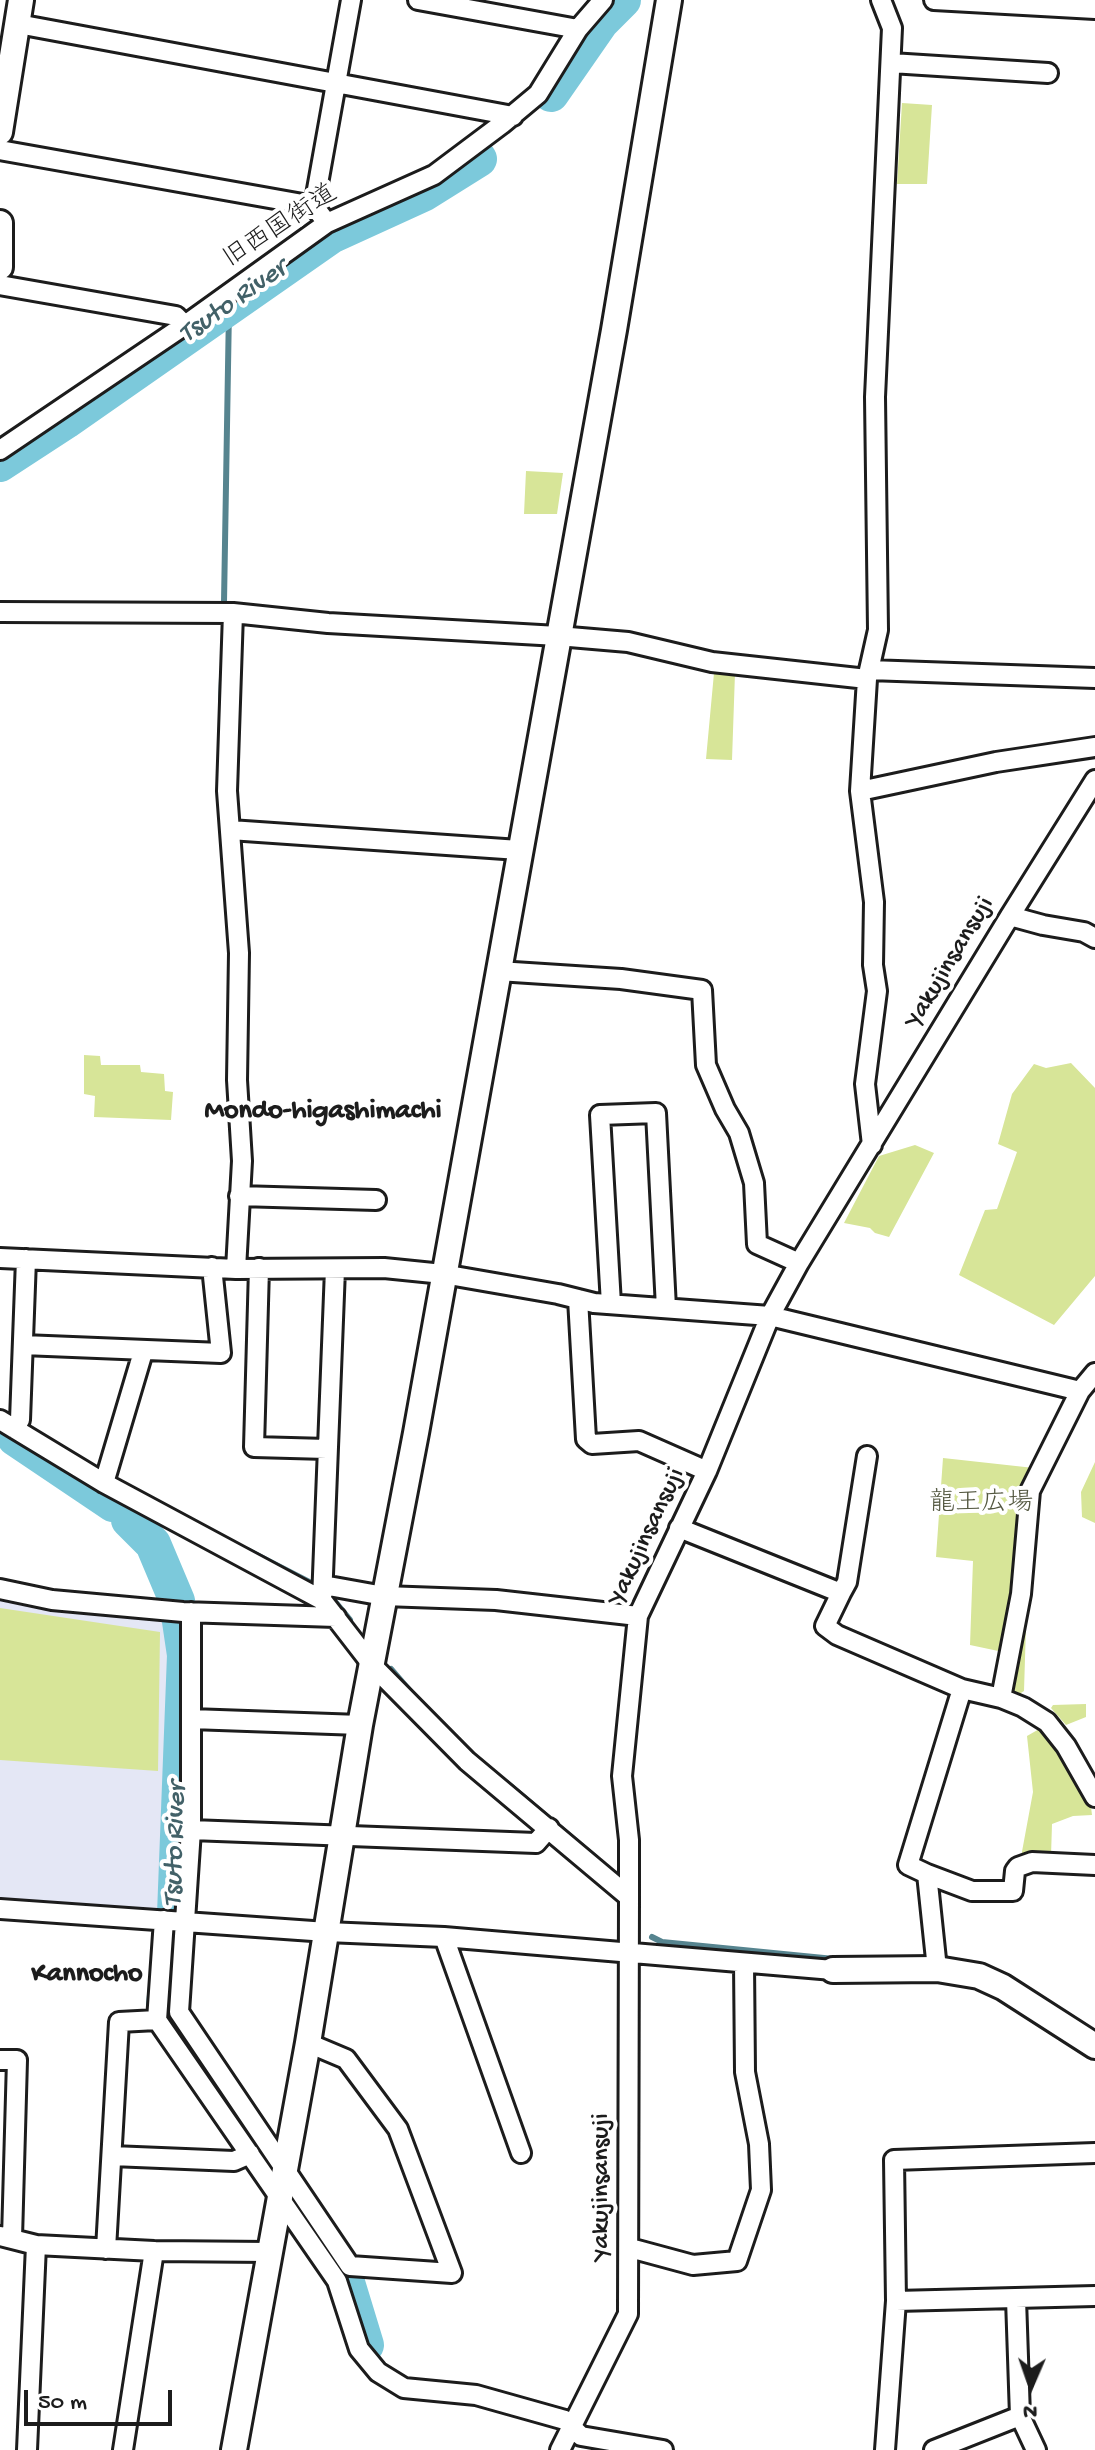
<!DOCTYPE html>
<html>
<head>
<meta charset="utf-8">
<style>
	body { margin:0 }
	#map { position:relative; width:1095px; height:2450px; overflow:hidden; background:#fff; font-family:"Gochi Hand",sans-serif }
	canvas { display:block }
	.north { position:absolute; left:991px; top:2346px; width:80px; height:80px; -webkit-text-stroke:6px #fff; paint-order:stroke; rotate:182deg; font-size:22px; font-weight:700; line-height:32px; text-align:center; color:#1c1c1c }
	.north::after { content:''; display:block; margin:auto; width:28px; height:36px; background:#1c1c1c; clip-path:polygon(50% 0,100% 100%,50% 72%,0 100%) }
	.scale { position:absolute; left:24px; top:2390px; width:148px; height:36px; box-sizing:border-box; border:4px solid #1c1c1c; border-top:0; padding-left:10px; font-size:24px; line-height:28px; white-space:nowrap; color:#1c1c1c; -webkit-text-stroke:6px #fff; paint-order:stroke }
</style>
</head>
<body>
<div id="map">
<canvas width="1095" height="2450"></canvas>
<div class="north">N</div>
<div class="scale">50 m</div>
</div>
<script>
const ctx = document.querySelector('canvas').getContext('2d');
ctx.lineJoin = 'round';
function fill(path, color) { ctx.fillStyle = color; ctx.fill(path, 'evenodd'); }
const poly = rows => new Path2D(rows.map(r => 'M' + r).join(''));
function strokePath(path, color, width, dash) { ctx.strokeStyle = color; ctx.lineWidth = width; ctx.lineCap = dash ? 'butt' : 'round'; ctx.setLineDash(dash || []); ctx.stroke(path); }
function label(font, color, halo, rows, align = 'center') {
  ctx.font = font + ' "Gochi Hand","Klee One",sans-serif'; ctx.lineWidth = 8; ctx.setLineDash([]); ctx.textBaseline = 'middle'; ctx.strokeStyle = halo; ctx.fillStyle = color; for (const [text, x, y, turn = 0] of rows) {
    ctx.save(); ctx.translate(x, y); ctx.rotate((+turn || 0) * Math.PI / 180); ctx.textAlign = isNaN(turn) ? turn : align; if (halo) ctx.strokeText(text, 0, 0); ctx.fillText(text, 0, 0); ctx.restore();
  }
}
const built = poly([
	[0,1595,47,1605,176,1621,179,1655,172,1911,0,1903]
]);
const green = poly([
	[902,103,932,105,927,184,897,184],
	[526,471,563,473,557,514,524,514],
	[714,673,735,673,732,760,706,759],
	[84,1055,100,1056,101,1065,140,1065,141,1072,164,1074,165,1091,173,1092,171,1120,94,1117,95,1096,84,1094],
	[1071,1063,1095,1088,1095,1276,1054,1325,959,1275,985,1210,997,1209,1017,1152,998,1144,1012,1094,1034,1064,1046,1068],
	[915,1145,934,1153,889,1237,875,1233,870,1228,844,1223,879,1156],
	[943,1458,1034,1468,1003,1652,970,1645,973,1561,936,1557],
	[1095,1462,1095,1523,1082,1517,1081,1492],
	[0,1608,160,1632,158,1771,0,1760],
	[1021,1626,1026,1626,1024,1691,1016,1696,1011,1692],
	[1086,1704,1086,1717,1066,1725,1051,1708,1053,1705],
	[1041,1728,1058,1747,1091,1807,1092,1815,1073,1816,1052,1824,1051,1856,1021,1857,1033,1792,1027,1736]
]);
const stream = poly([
	[224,602,229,309],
	[221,702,222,677],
	[247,1550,315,1585],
	[332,1598,350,1620],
	[391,1669,410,1691],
	[507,1783,596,1858],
	[652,1937,662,1942,834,1959]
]);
const river = poly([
	[551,94,601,22,623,0],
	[0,464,66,421,331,236,423,194,479,159],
	[15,1438,113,1504],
	[129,1520,153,1544,177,1601,185,1655,175,1914,164,2004,168,2018,184,2044,263,2156],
	[301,2211,345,2276,366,2345]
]);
const street = poly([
	[418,0,578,29],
	[934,0,1095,9],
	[18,24,513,116],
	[891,63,1048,73],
	[0,150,314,206,327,223],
	[314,206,351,0],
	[0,285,176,316,185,325],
	[0,450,185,325,327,223,434,175,502,124,538,94,578,29,603,0],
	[0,612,233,613,328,623,558,636,628,642,712,662,867,679],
	[233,613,227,791,239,953,237,1080,242,1161,236,1269],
	[869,670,1095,678],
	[860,791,996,762,1095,747],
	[230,830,519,850],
	[1010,916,1043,925,1084,932,1095,938],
	[498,971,621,979,702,990,706,1065,725,1109,739,1133,754,1183,757,1244,799,1263],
	[872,1145,865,1084,877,991,873,965,874,902,860,791,867,679,878,630,875,397,892,28,881,0],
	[239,1196,376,1200],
	[0,1258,236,1269,384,1268,443,1274,558,1294,594,1303,770,1316,1080,1391],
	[259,1268,254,1447,327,1449],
	[578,1299,586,1439,592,1444,639,1441,707,1471],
	[611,1304,600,1115,656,1113,666,1308],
	[23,1345,221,1353,212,1267],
	[0,1420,104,1483,322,1600,373,1666,467,1761,629,1897],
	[13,1428,20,1420,26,1259],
	[104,1483,143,1352],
	[679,1528,841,1593,825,1626,837,1635,962,1689,1001,1698,1021,1594,1030,1491,1080,1391,1095,1373],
	[323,1585,384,1596,496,1600,638,1616],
	[0,1589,52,1600,183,1612,336,1617],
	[841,1593,847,1582,867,1456],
	[322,1600,335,1269],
	[191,1612,191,1830,179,2012,350,2266,452,2273,398,2129,346,2059,308,2043],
	[1001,1698,1023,1707,1047,1722,1066,1746,1095,1797],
	[191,1719,360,1725],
	[191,1830,536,1843,549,1828],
	[927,1874,972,1891,1013,1891,1015,1871,1018,1867,1032,1862,1095,1865],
	[0,1909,327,1932,444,1937,833,1970],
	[164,1920,157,2020,337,2281,359,2349,378,2372,404,2388,476,2395,565,2420,581,2436,663,2450],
	[444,1937,521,2153],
	[937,1969,927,1874,908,1865,962,1689],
	[0,2060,17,2060,12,2238],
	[112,2156,234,2161,250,2154],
	[0,2236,36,2245,154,2251,269,2252],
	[630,2248,693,2265,737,2261,761,2190,759,2144,745,2072,744,1963],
	[106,2249,119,2022,157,2020],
	[1016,2299,1020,2416,1036,2450],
	[896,2301,1095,2296],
	[27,2450,36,2245],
	[123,2450,154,2251],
	[560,2450,628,2314,629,1897,629,1840,622,1776,638,1616,707,1471,770,1316,799,1263,1010,916,1095,780],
	[885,2450,896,2301,894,2160,1095,2153],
	[934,2450,1020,2416]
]);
const secondary = poly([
	[0,132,21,0],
	[0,223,0,267],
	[833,1970,937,1969,979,1976,1003,1987,1095,2046],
	[234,2450,308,2043,360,1725,416,1433,614,330,669,0]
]);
const streetNames = [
	["旧西国街道",281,228,-33],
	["Yakujinsansuji",951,963,-59],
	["Yakujinsansuji",648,1537,-65],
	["Yakujinsansuji",603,2187,-90]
];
const parkNames = [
	["龍王広場",981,1505]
];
const waterNames = [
	["Tsuto River",234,303,-35],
	["Tsuto River",177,1845,-88]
];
const neighbourhoodNames = [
	["Mondo-higashimachi",323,1113],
	["Kannocho",87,1976]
];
fill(built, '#e4e7f5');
fill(green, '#d7e598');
strokePath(stream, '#56848f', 6);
strokePath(river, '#7cc9db', 36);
strokePath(street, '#1c1c1c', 24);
strokePath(secondary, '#1c1c1c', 30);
strokePath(street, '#fff', 18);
strokePath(secondary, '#fff', 24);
label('26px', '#1c1c1c', '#fff', streetNames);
label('26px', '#545841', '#fff', parkNames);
label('italic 28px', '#426168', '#fff', waterNames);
label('bold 28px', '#1c1c1c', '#fff', neighbourhoodNames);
</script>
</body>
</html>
